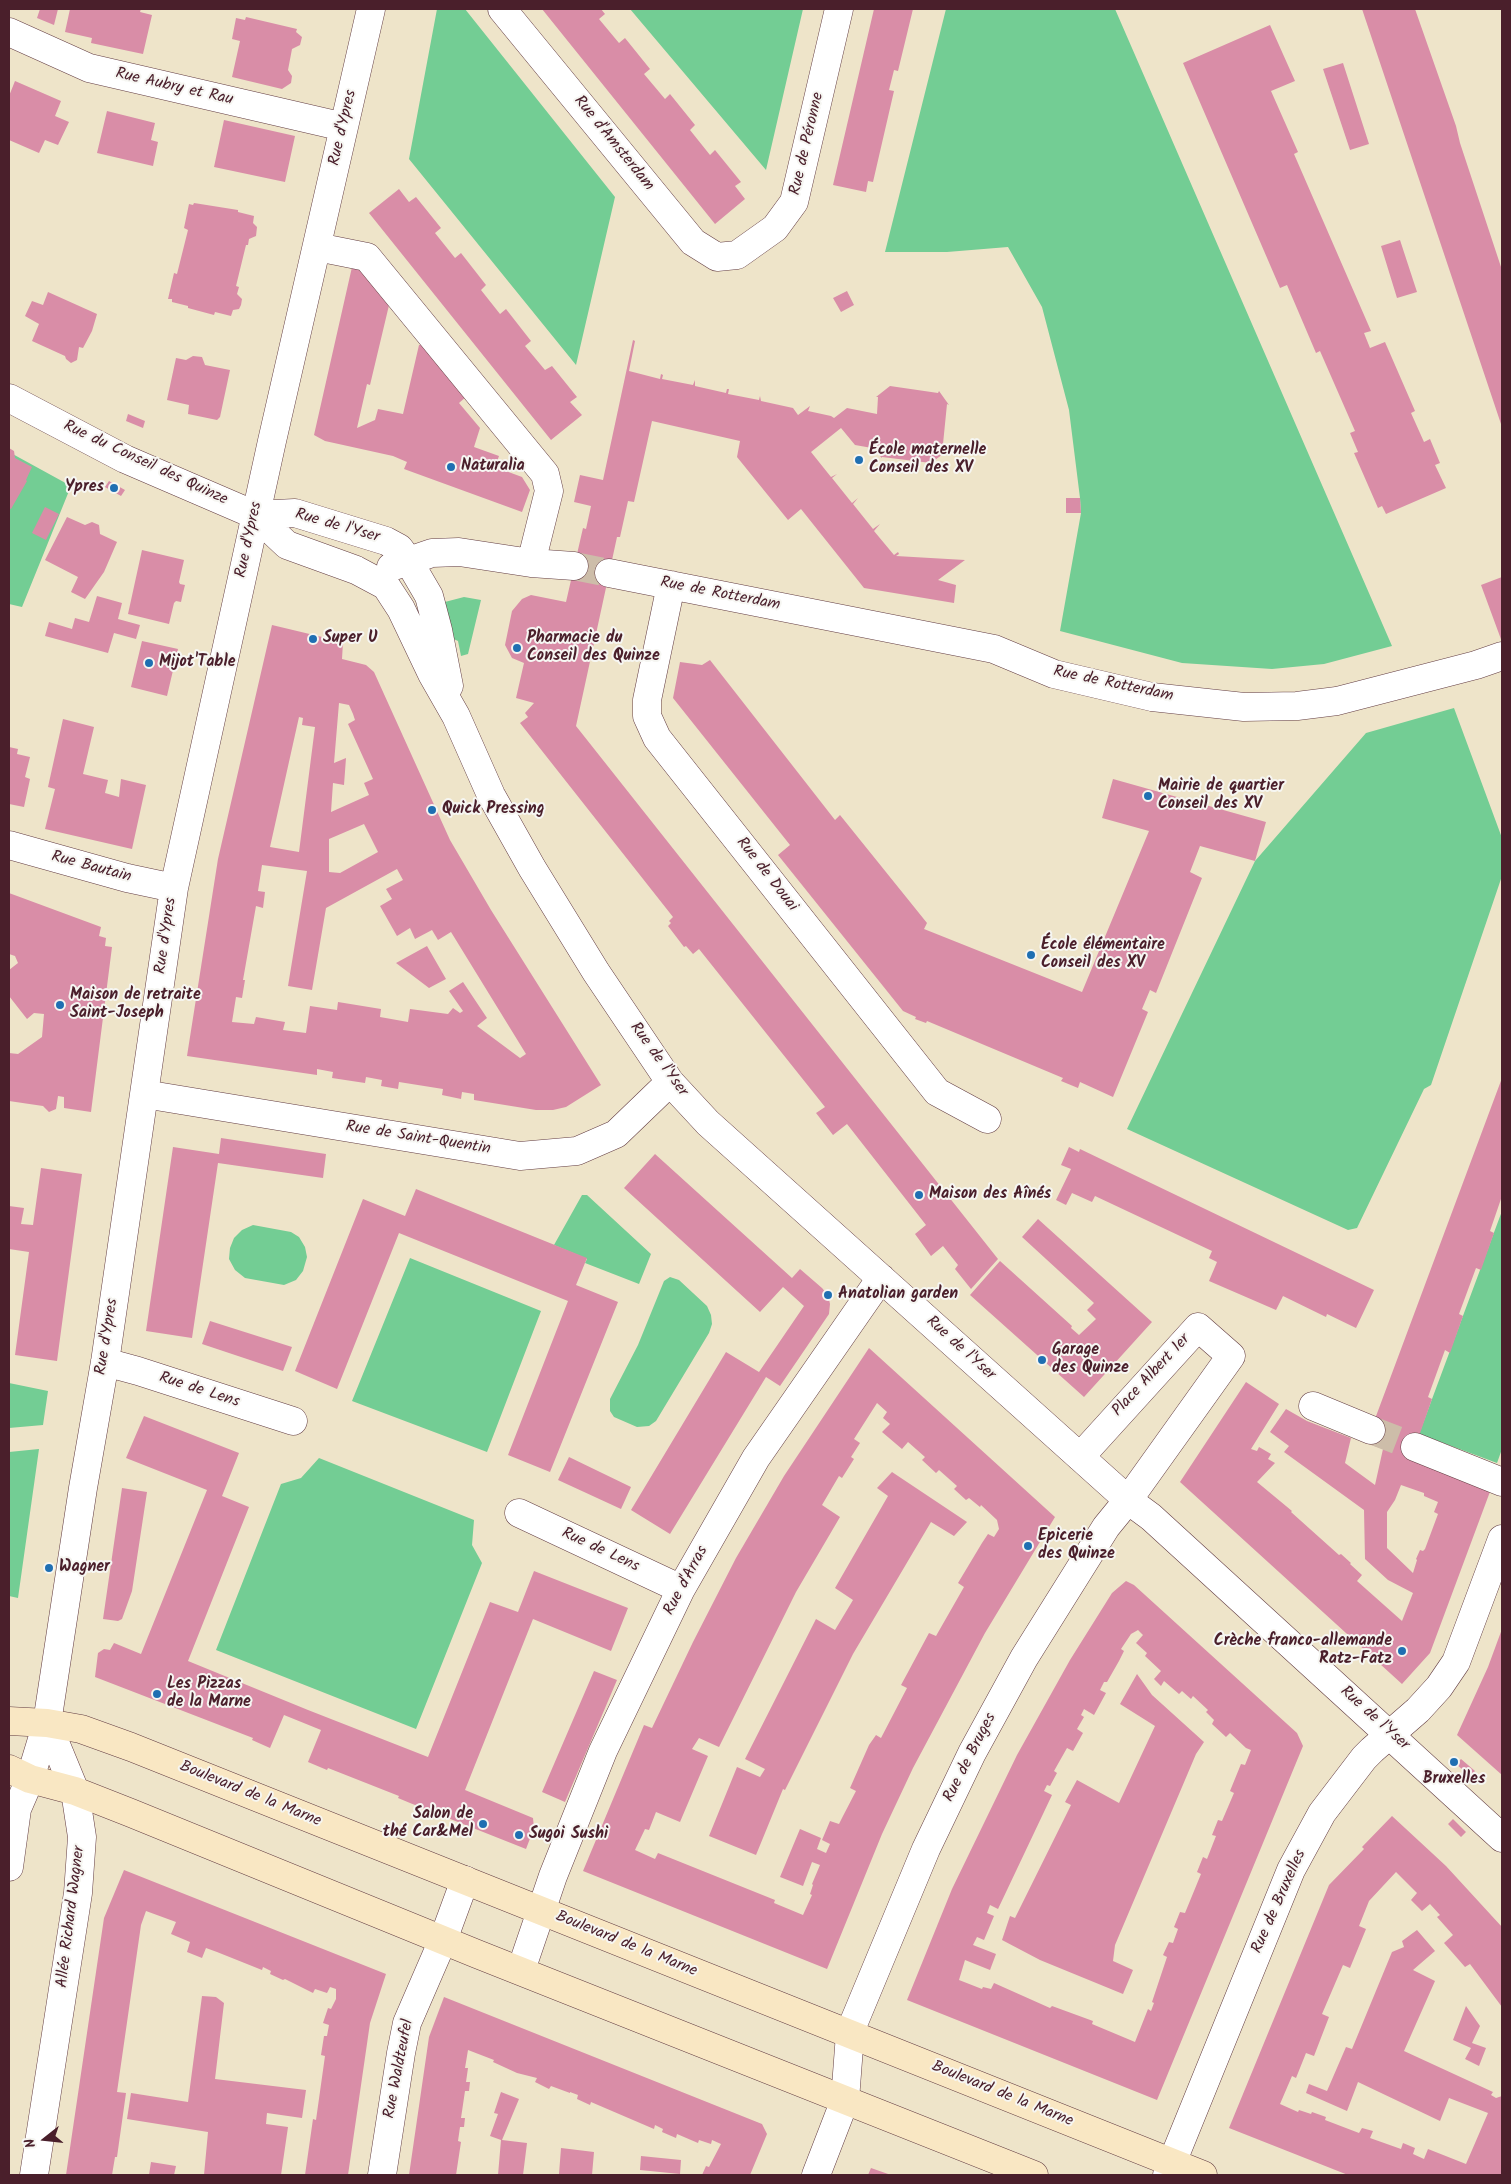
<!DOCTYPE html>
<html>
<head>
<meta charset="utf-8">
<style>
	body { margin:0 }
	#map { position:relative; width:1511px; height:2184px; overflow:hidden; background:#eee4c9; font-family:Kalam,sans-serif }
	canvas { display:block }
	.frame { position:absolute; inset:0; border:10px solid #4a1f2b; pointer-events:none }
	.north { position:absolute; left:20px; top:2114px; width:50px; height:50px; -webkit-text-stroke:4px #f6f6f2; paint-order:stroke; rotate:254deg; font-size:14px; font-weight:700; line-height:20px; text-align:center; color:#4a1f2b }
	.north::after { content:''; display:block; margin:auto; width:18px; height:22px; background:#4a1f2b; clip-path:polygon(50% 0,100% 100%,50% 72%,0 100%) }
</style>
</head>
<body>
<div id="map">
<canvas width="1511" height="2184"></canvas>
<div class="frame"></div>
<div class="north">N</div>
</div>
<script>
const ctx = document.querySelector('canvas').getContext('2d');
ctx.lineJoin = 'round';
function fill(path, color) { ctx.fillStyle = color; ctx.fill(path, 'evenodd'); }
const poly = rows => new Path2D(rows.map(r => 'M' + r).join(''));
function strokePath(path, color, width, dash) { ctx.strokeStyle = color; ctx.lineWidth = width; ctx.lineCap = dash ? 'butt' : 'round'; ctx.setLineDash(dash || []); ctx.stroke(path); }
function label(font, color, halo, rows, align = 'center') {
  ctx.font = font + ' Kalam,sans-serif'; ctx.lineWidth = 4; ctx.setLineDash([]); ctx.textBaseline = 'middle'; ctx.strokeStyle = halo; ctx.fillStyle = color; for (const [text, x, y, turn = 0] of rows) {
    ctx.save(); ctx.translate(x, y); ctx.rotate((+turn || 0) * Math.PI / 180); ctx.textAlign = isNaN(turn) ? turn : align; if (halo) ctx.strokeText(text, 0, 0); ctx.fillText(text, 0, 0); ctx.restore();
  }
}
const green = poly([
	[437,9,465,9,615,197,576,365,409,159],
	[630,9,803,9,766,170],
	[946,9,1115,9,1392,646,1324,664,1272,669,1182,663,1060,631,1081,513,1080,498,1069,410,1042,307,1008,247,947,252,885,252],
	[9,452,71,486,22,607,9,604],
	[464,597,481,600,468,654,461,656,458,641,447,636,441,603],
	[1454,708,1502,838,1502,876,1431,1085,1424,1089,1357,1228,1348,1230,1127,1129,1255,861,1366,733],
	[582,1195,587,1195,651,1254,639,1284,585,1263,587,1259,554,1245],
	[1502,1211,1502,1449,1497,1463,1419,1434],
	[253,1225,291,1232,299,1237,305,1247,307,1257,303,1271,296,1280,284,1285,245,1278,235,1270,229,1259,230,1248,234,1238,242,1230],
	[410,1258,541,1311,487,1452,352,1401],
	[670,1277,679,1280,707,1306,711,1315,712,1324,709,1333,656,1421,649,1426,637,1427,614,1417,610,1411,610,1399,638,1345,664,1281],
	[9,1383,48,1391,43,1425,9,1428],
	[39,1449,18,1598,9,1596,9,1452],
	[319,1458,474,1520,472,1545,482,1563,416,1729,216,1650,281,1484,301,1478]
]);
const building = poly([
	[40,9,58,9,54,25,37,18],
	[70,9,141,9,140,12,152,15,143,54,91,43,92,38,65,32],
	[542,9,601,9,605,14,599,19,619,43,625,38,650,69,644,74,665,99,670,94,695,125,690,130,710,155,715,150,741,182,735,186,745,199,715,224],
	[874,9,913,9,898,71,894,70,889,90,894,91,873,182,868,181,866,192,833,185],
	[1362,9,1415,9,1456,126,1460,143,1502,270,1502,427],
	[246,17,297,29,296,32,302,37,300,45,292,49,288,70,292,76,291,83,282,89,232,77,240,41,232,39,236,18,245,20],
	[1270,25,1295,81,1271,91,1298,152,1294,154,1371,331,1364,333,1370,348,1385,342,1415,411,1411,413,1424,442,1430,439,1440,463,1435,465,1446,488,1386,514,1382,506,1378,508,1354,453,1358,452,1350,433,1355,431,1320,351,1316,353,1287,285,1280,288,1183,63],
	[1343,63,1369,144,1350,150,1323,69],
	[15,81,61,101,55,116,69,122,58,145,45,140,39,153,9,140,9,96],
	[107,111,155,123,151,140,158,142,153,166,97,153],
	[224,120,295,136,285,182,214,167],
	[399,189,409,202,416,197,441,228,435,233,455,258,461,253,486,285,481,290,500,314,506,309,531,341,525,346,545,370,552,366,577,397,570,402,582,415,551,440,369,213],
	[194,203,238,210,238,212,254,216,253,223,257,227,256,236,249,239,248,245,246,245,236,286,239,287,237,294,242,299,241,305,239,309,233,310,231,316,215,312,214,315,188,308,188,306,172,302,172,299,168,299,174,273,177,274,188,230,184,228,189,204,193,205],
	[1400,240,1417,292,1397,298,1381,246],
	[352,267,366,270,390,301,370,385,367,384,357,428,375,420,378,409,403,414,419,345,426,345,467,396,459,403,480,428,474,447,499,456,495,467,522,477,530,490,522,512,404,469,407,462,393,456,325,441,314,435],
	[847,291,854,305,841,312,833,298],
	[48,292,97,314,92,331,83,348,79,347,77,360,71,363,66,359,65,356,32,341,39,324,25,316,32,301,43,305],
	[633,340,635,341,629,371,660,379,661,374,663,375,662,379,693,385,695,380,695,386,726,393,727,389,729,389,728,394,759,400,760,396,761,401,793,408,798,415,810,406,808,411,831,416,834,418,847,408,877,414,878,397,876,397,890,386,938,393,939,391,949,405,947,404,942,454,943,454,931,463,882,457,882,458,872,448,855,445,841,428,811,452,831,477,837,474,832,478,852,503,858,498,853,504,873,529,880,524,874,531,894,555,898,552,899,554,896,556,965,560,938,580,956,585,954,603,864,588,801,509,788,520,737,457,740,441,652,421,634,502,628,501,620,537,617,537,576,726,998,1259,971,1289,955,1269,958,1265,943,1246,931,1256,915,1234,926,1225,847,1124,833,1135,816,1113,825,1107,699,949,693,954,686,946,684,947,668,926,671,923,669,921,673,917,520,723,528,717,525,713,534,703,516,698,524,663,512,658,505,645,512,611,522,599,531,595,566,602,583,528,586,529,591,506,574,502,580,475,603,480],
	[193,356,202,357,205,365,230,370,220,417,217,420,188,414,189,405,167,400,176,358,186,360],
	[128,414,145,421,143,428,126,421],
	[9,448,14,451,15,458,32,467,26,480,27,481,11,509,9,508],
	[109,481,125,490,121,496,105,487],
	[1066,498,1080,498,1081,513,1066,513],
	[45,507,59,514,46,540,32,533],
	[67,517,85,525,92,522,99,525,100,534,117,542,104,572,85,599,71,592,78,577,45,560],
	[142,550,184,560,179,582,180,584,185,585,183,593,181,602,176,601,174,603,169,624,128,614],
	[1502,577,1502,642,1481,585],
	[97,596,122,603,118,619,140,625,136,639,114,633,108,653,45,636,49,622,72,629,75,618,89,622],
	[272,625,343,642,342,659,366,665,374,672,450,840,491,910,601,1085,566,1107,553,1110,536,1110,474,1100,474,1094,462,1092,461,1099,442,1095,443,1089,399,1082,398,1089,381,1086,382,1080,366,1077,365,1083,332,1078,333,1072,317,1069,317,1075,187,1056,218,859],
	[339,703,349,705,353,714,355,720,348,724,373,779,364,783,369,795,331,812,333,783,344,785,346,758,334,763],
	[299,717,303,718,302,725,315,727,299,852,270,847],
	[364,824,378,852,340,873,329,872,329,839],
	[262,865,307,871,288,986,312,990,326,908,397,869,403,880,386,889,392,899,380,906,397,936,410,928,415,939,432,930,438,940,451,932,526,1054,520,1058,477,1026,487,1018,463,982,449,991,463,1011,460,1013,453,1008,448,1014,410,1009,408,1022,380,1017,381,1009,338,1002,337,1010,310,1006,306,1033,283,1030,285,1022,256,1017,254,1024,232,1022,236,997,242,998,245,980,243,980,256,906,263,908,265,892,258,891],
	[142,641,178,649,167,696,131,687],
	[710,660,835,820,840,815,927,923,924,929,1082,992,1149,831,1102,818,1113,779,1266,822,1255,861,1200,846,1190,872,1202,878,1156,993,1150,990,1142,1009,1148,1012,1113,1097,1080,1082,1078,1088,1061,1081,1063,1078,927,1021,926,1023,915,1019,916,1017,903,1011,778,855,790,845,673,698,680,662,702,665],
	[63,719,94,727,83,774,108,780,105,793,119,797,121,779,146,785,132,849,45,829,55,789,48,787],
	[9,747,18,749,17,754,30,757,25,777,30,779,24,807,9,804],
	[9,893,101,927,99,936,106,938,105,946,112,947,91,1112,64,1108,64,1097,58,1096,56,1109,49,1112,43,1106,9,1101,9,1053,18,1054,42,1037,44,1014,34,1013,27,1019,9,996,9,970,18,963,15,956,9,954],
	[427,946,446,979,429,988,396,963],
	[1502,1078,1502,1196,1490,1231,1494,1233,1481,1270,1476,1268,1459,1314,1463,1316,1450,1353,1445,1350,1428,1397,1432,1399,1411,1459,1491,1489,1430,1653,1402,1684,1180,1482,1246,1382,1279,1404,1251,1449,1257,1451,1259,1447,1271,1454,1268,1459,1275,1463,1257,1482,1292,1511,1291,1512,1339,1555,1341,1554,1351,1563,1350,1564,1362,1575,1357,1581,1402,1621,1413,1593,1388,1580,1365,1559,1364,1510,1284,1452,1289,1446,1270,1432,1286,1409,1307,1421,1351,1438,1345,1463,1375,1485,1383,1449,1366,1443],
	[1401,1485,1424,1493,1424,1496,1438,1502,1434,1512,1438,1514,1425,1549,1423,1551,1420,1550,1416,1559,1417,1560,1413,1573,1387,1548,1387,1512,1395,1500],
	[221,1138,326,1154,323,1178,218,1163,192,1338,146,1331,173,1147,219,1154],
	[1069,1147,1079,1152,1080,1149,1374,1290,1356,1328,1327,1314,1326,1317,1283,1296,1276,1310,1209,1281,1217,1262,1209,1258,1212,1251,1095,1196,1092,1202,1072,1193,1066,1205,1056,1200,1071,1169,1061,1165],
	[655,1154,792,1278,800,1269,822,1288,828,1295,830,1304,829,1314,780,1386,766,1377,670,1534,631,1510,726,1352,759,1372,804,1306,783,1287,760,1312,624,1188],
	[41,1168,82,1174,57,1361,15,1355,29,1252,9,1249,9,1206,24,1208,21,1224,33,1225],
	[416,1189,587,1258,576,1285,618,1302,550,1472,508,1455,568,1301,399,1233,337,1389,295,1371,363,1199,405,1216],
	[1038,1219,1152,1322,1084,1397,970,1295,1000,1261,1072,1326,1071,1328,1079,1335,1096,1319,1087,1310,1094,1303,1022,1237],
	[210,1321,292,1347,283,1371,202,1344],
	[869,1348,1055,1517,985,1633,913,1768,882,1834,827,1969,583,1871,644,1725,652,1728,693,1642,736,1558,784,1476],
	[877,1403,887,1412,883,1418,890,1424,882,1432,902,1449,908,1442,925,1457,922,1460,936,1473,939,1470,957,1486,954,1489,966,1500,969,1498,980,1507,981,1505,997,1520,999,1529,994,1537,988,1534,982,1543,958,1583,964,1587,936,1636,929,1633,907,1674,901,1685,907,1688,881,1738,876,1735,869,1745,850,1788,856,1791,843,1816,839,1824,830,1821,822,1840,830,1844,826,1853,817,1849,821,1838,800,1829,780,1877,803,1886,812,1862,820,1865,812,1884,813,1885,810,1894,812,1895,803,1915,774,1903,775,1900,658,1853,655,1859,635,1850,645,1829,649,1830,656,1812,680,1822,708,1756,692,1749,699,1738,719,1747,796,1592,840,1517,822,1505,839,1476,842,1478,854,1459,851,1457,860,1443,854,1439],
	[144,1416,239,1453,222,1496,249,1507,188,1661,308,1710,428,1757,490,1602,518,1612,534,1571,628,1608,611,1651,533,1619,465,1790,533,1818,534,1828,526,1849,410,1803,398,1798,399,1796,328,1768,327,1770,308,1762,321,1730,284,1715,270,1748,252,1740,253,1738,95,1677,98,1653,104,1649,110,1650,114,1643,141,1654,207,1490,126,1458],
	[569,1457,631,1487,621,1509,558,1480],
	[892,1472,967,1522,954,1536,931,1522,853,1654,785,1790,783,1789,756,1855,709,1836,737,1767,760,1777,765,1769,745,1759,816,1619,835,1630,853,1600,835,1588,888,1496,877,1488],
	[122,1488,147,1492,132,1591,122,1619,118,1621,103,1619],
	[1126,1581,1134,1585,1297,1733,1303,1746,1157,2100,907,2000,952,1889,1017,1755,1070,1660,1112,1593],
	[1138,1630,1143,1635,1136,1643,1147,1653,1145,1656,1161,1671,1154,1679,1161,1686,1164,1681,1179,1694,1182,1691,1191,1699,1193,1696,1208,1710,1206,1712,1214,1720,1212,1724,1226,1737,1230,1733,1246,1748,1251,1750,1245,1765,1241,1764,1230,1791,1234,1793,1222,1821,1218,1820,1212,1835,1216,1836,1207,1859,1203,1857,1197,1872,1201,1874,1185,1913,1180,1912,1174,1927,1178,1929,1173,1943,1169,1942,1163,1955,1167,1957,1152,2002,1154,2003,1151,2011,1148,2009,1135,2042,1092,2024,1093,2021,1052,2006,1050,2008,994,1983,991,1989,983,1987,982,1989,959,1980,965,1960,990,1970,996,1954,973,1945,977,1937,984,1940,994,1916,987,1913,990,1905,998,1909,1052,1795,1044,1791,1047,1785,1050,1786,1057,1773,1054,1771,1067,1748,1073,1751,1083,1733,1077,1729,1084,1717,1081,1715,1084,1709,1094,1715,1106,1693,1100,1690,1104,1682,1107,1682,1119,1661,1124,1651,1121,1649,1131,1634],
	[1502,1629,1502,1775,1457,1735,1488,1667],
	[594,1671,617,1680,565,1802,542,1792],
	[1137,1674,1152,1695,1204,1742,1196,1754,1115,1945,1113,1961,1133,1970,1123,1994,1040,1960,1002,1940,1010,1916,1015,1918,1071,1805,1065,1802,1077,1780,1119,1803,1155,1726,1120,1704],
	[1461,1759,1475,1771,1470,1776,1456,1764],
	[1392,1816,1446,1866,1502,1927,1502,2007,1470,1964,1465,1967,1444,1943,1453,1935,1437,1917,1440,1915,1430,1904,1422,1911,1411,1900,1417,1893,1396,1872,1369,1901,1359,1926,1366,1929,1350,1968,1343,1965,1322,2014,1329,2017,1314,2056,1306,2053,1296,2078,1292,2076,1280,2104,1298,2112,1299,2110,1311,2114,1312,2112,1326,2117,1325,2120,1359,2133,1362,2128,1373,2131,1370,2138,1401,2149,1403,2143,1415,2148,1413,2154,1424,2159,1428,2149,1466,2164,1488,2113,1449,2098,1440,2121,1358,2082,1347,2111,1306,2093,1309,2084,1327,2091,1346,2047,1352,2049,1392,1952,1404,1947,1402,1941,1417,1930,1435,1951,1413,1970,1435,1981,1404,2051,1493,2092,1491,2095,1496,2098,1502,2096,1502,2175,1348,2175,1229,2128,1329,1885,1364,1849,1362,1847],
	[1453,1819,1466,1832,1461,1837,1448,1824],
	[124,1870,386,1974,370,2023,348,2175,305,2175,313,2119,316,2120,325,2056,321,2055,324,2036,327,2036,329,2025,323,2023,328,2008,331,2009,336,1999,336,1989,330,1987,327,1993,315,1989,313,1993,285,1979,283,1980,270,1974,271,1971,263,1967,262,1970,217,1952,206,1948,202,1958,187,1952,190,1942,171,1934,176,1922,146,1911,141,1925,117,2092,126,2093,117,2157,115,2157,112,2175,66,2175,104,1918],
	[202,1996,216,1997,224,2003,215,2079,306,2090,302,2118,267,2113,266,2124,288,2127,281,2175,204,2175,208,2132,127,2119,131,2093,188,2102],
	[444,1997,762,2124,767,2134,750,2175,702,2175,706,2166,709,2167,721,2144,712,2140,711,2144,699,2140,698,2143,677,2134,676,2138,662,2132,663,2129,655,2125,654,2129,591,2102,590,2105,577,2099,578,2095,570,2092,570,2093,551,2086,549,2089,535,2082,537,2078,517,2073,493,2062,494,2060,468,2050,465,2068,468,2068,466,2082,470,2082,469,2091,465,2091,461,2118,465,2118,464,2127,460,2127,458,2141,461,2142,456,2175,409,2175,429,2037],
	[1466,2006,1480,2026,1472,2043,1486,2048,1479,2066,1465,2059,1471,2048,1453,2040],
	[501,2092,519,2099,502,2140,527,2143,523,2175,498,2175,501,2140,490,2136,498,2114,494,2113],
	[561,2148,594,2152,592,2175,559,2174],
	[641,2156,681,2160,680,2174,640,2170],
	[151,2162,176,2166,174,2175,149,2175],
	[871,2168,891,2175,868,2175]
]);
const streetTunnel = poly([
	[574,566,609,573],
	[1371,1430,1415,1447]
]);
const street = poly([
	[502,9,693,242,717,257,737,255,775,228,794,202,839,9],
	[9,32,89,68,344,127],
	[317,247,367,257,545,474,549,491,531,563],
	[9,398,125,459,255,515,287,545,356,570,386,586,401,609,432,674,456,716,491,795,532,868,596,972,670,1082,708,1123,1128,1500,1151,1517,1502,1838],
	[255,515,295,513,386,541,399,548,408,560,429,596,438,630,449,686],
	[391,567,432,553,459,552,531,563,574,566],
	[609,573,994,649,1054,674,1152,697,1244,707,1297,706,1337,701,1476,665,1502,656],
	[671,585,647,700,647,716,657,738,937,1092,987,1119],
	[9,845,127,878,174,888],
	[144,1094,520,1156,577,1151,616,1134,670,1082],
	[105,1362,138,1371,293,1421],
	[1313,1406,1371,1430],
	[1415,1447,1502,1482],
	[519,1513,681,1589],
	[9,1867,17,1809,30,1779,47,1723,83,1488,105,1362,174,888,272,441,371,9],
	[521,1970,553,1876,603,1751,681,1589,756,1458,881,1278],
	[34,2175,78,1893,82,1837,75,1791,47,1723],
	[382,2175,401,2053,407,2023,443,1940,465,1880],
	[816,2175,845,2100,850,2034,854,2022,926,1849,972,1753,1024,1658,1106,1527,1128,1500,1231,1356,1198,1327,1080,1457],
	[1167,2175,1291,1870,1322,1813,1364,1758,1372,1750,1418,1710,1439,1687,1456,1662,1502,1539]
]);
const secondary = poly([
	[9,1721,47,1723,81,1729,131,1747,1203,2175],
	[9,1769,30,1779,75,1791,131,1813,477,1954,1034,2175]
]);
const markers = [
	[859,460,5,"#1f6fb2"],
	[451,467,5,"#1f6fb2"],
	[114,488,5,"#1f6fb2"],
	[313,639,5,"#1f6fb2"],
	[517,648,5,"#1f6fb2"],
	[149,663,5,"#1f6fb2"],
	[1148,796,5,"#1f6fb2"],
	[432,810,5,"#1f6fb2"],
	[1031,955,5,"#1f6fb2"],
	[60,1005,5,"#1f6fb2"],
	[919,1195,5,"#1f6fb2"],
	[828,1295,5,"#1f6fb2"],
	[1042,1360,5,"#1f6fb2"],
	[1028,1546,5,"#1f6fb2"],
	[49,1568,5,"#1f6fb2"],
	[1402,1651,5,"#1f6fb2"],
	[157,1694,5,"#1f6fb2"],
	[1454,1762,5,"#1f6fb2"],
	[483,1824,5,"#1f6fb2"],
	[519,1835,5,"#1f6fb2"]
];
const streetNames = [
	["Rue Aubry et Rau",174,88,13],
	["Rue d'Ypres",344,128,-77],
	["Rue d'Amsterdam",613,144,51],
	["Rue de Péronne",808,144,-77],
	["Rue du Conseil des Quinze",145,464,25],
	["Rue de l'Yser",337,527,16],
	["Rue d'Ypres",250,540,-78],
	["Rue de Rotterdam",720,595,11],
	["Rue de Rotterdam",1113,685,12],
	["Rue Bautain",91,868,15],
	["Rue de Douai",766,875,52],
	["Rue d'Ypres",167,936,-82],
	["Rue de l'Yser",658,1060,54],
	["Rue de Saint-Quentin",418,1139,9],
	["Rue d'Ypres",108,1337,-81],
	["Rue de l'Yser",960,1349,42],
	["Place Albert 1er",1152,1376,-47],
	["Rue de Lens",199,1391,18],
	["Rue de Lens",600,1551,25],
	["Rue d'Arras",687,1581,-62],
	["Rue de l'Yser",1374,1719,42],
	["Rue de Bruges",971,1758,-63],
	["Boulevard de la Marne",250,1795,22],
	["Rue de Bruxelles",1280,1902,-66],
	["Allée Richard Wagner",72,1917,-83],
	["Boulevard de la Marne",626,1945,22],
	["Rue Waldteufel",400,2069,-79],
	["Boulevard de la Marne",1002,2095,22]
];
const poiNames = [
	["École maternelle",869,451],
	["Conseil des XV",869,469],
	["Naturalia",461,467],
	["Ypres",104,488,"right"],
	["Super U",323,639],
	["Pharmacie du",527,639],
	["Conseil des Quinze",527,657],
	["Mijot'Table",159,663],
	["Mairie de quartier",1158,787],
	["Conseil des XV",1158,805],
	["Quick Pressing",442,810],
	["École élémentaire",1041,946],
	["Conseil des XV",1041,964],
	["Maison de retraite",70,996],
	["Saint-Joseph",70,1014],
	["Maison des Aînés",929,1195],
	["Anatolian garden",838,1295],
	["Garage",1052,1351],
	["des Quinze",1052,1369],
	["Epicerie",1038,1537],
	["des Quinze",1038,1555],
	["Wagner",59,1568],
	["Crèche franco-allemande",1392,1642,"right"],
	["Ratz-Fatz",1392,1660,"right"],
	["Les Pizzas",167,1685],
	["de la Marne",167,1703],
	["Bruxelles",1454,1780,"center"],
	["Salon de",473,1815,"right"],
	["thé Car&Mel",473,1833,"right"],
	["Sugoi Sushi",529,1835]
];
fill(green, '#73cd94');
fill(building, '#d98da7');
strokePath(streetTunnel, '#cdbda9', 28, [28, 14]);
strokePath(street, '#633d43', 29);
strokePath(secondary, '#633d43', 29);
strokePath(street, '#fff', 28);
strokePath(secondary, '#f9e7c3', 28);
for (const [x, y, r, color] of markers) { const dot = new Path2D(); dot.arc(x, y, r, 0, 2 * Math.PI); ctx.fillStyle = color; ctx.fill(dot); strokePath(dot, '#f6f6f2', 2); }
label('16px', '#4a1f2b', '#f6f6f2', streetNames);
label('bold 16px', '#4a1f2b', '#f6f6f2', poiNames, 'left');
</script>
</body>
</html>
